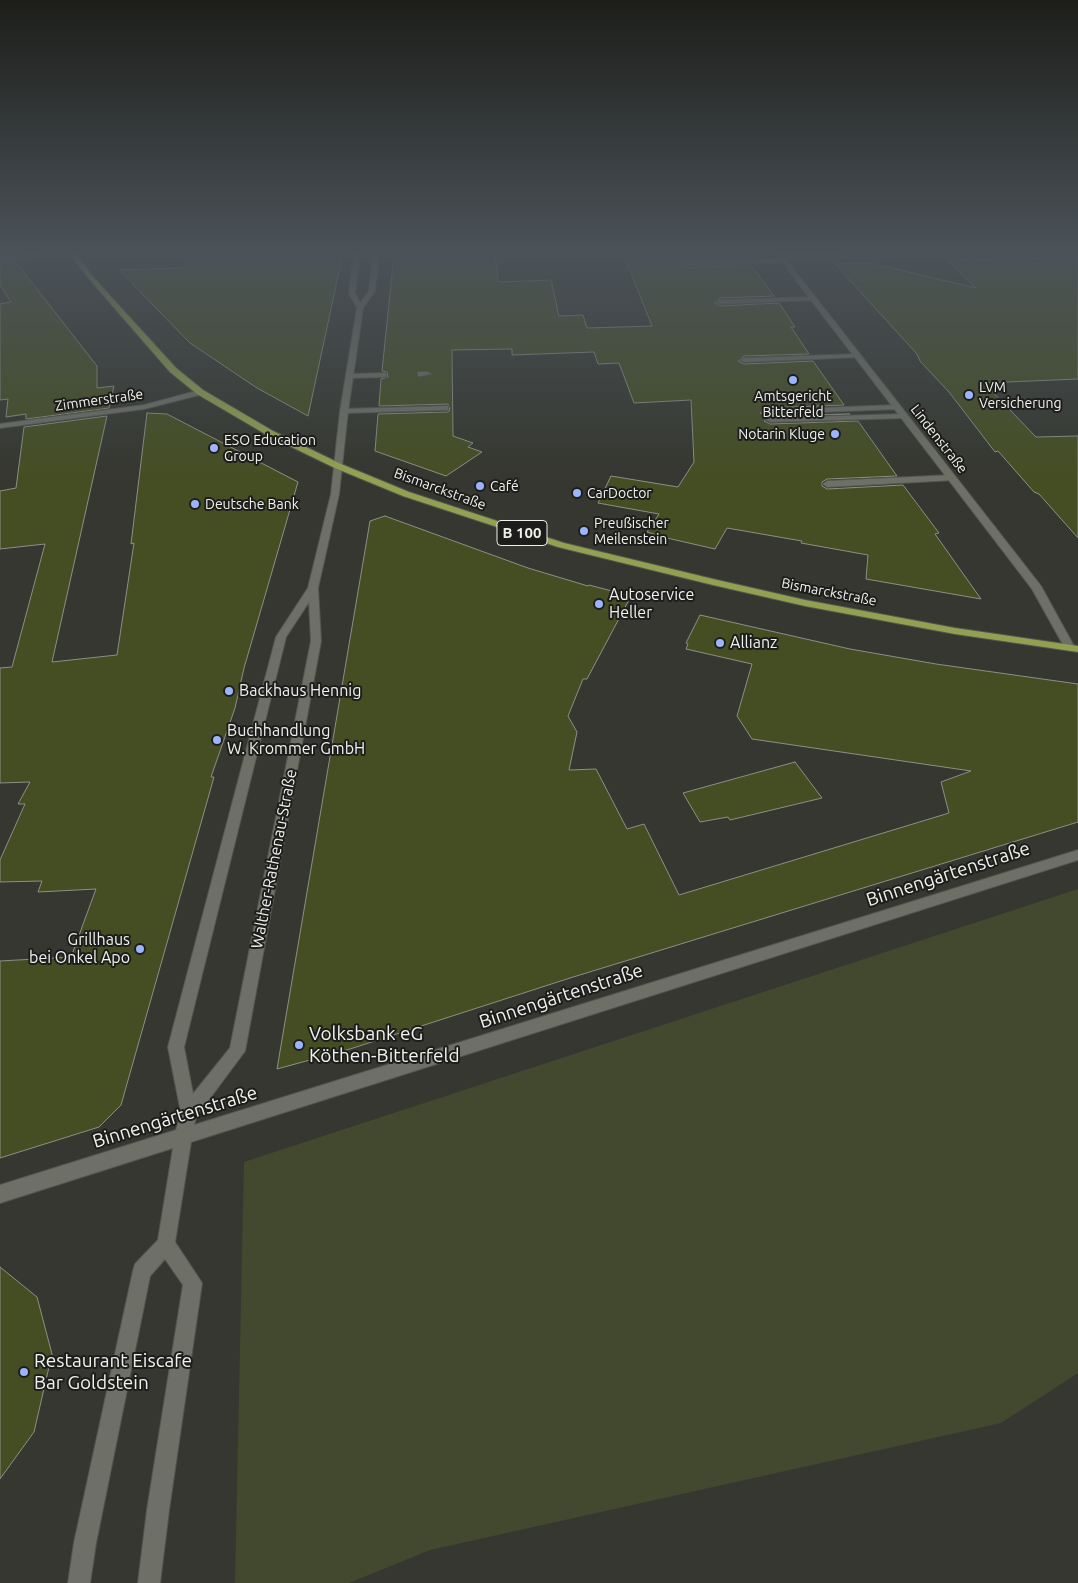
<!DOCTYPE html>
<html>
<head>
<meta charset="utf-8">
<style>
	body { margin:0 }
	canvas { display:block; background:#353730 }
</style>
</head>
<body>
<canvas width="1078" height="1583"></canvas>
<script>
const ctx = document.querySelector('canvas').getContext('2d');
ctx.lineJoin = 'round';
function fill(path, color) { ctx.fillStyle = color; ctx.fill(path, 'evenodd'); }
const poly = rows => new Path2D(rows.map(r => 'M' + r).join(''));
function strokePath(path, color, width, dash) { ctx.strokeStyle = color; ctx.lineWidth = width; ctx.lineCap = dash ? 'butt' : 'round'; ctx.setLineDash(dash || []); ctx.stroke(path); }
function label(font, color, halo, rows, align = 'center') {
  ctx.font = font + ' Ubuntu,sans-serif'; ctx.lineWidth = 4; ctx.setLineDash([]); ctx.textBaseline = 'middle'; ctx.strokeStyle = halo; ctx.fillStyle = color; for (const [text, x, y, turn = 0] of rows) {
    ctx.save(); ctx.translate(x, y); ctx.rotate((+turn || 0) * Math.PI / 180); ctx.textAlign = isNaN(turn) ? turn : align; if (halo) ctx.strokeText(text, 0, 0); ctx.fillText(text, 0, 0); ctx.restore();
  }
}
const green = poly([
	[1078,889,1078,1373,1001,1423,430,1550,349,1583,235,1583,244,1162]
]);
const building = poly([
	[191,253,343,253,308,416,257,388,190,343,119,270,183,268,191,253],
	[495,253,498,282,551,280,559,316,583,315,587,328,652,326,623,253,741,253,747,258,684,260,679,265,684,268,751,265,774,296,720,298,715,303,720,306,779,303,795,327,791,327,809,354,744,356,738,361,744,364,813,361,844,405,766,408,760,413,766,416,850,414,770,416,764,421,770,424,858,421,897,476,827,479,822,482,822,486,827,489,903,485,939,533,935,534,981,599,866,579,868,555,801,543,802,541,727,528,715,549,667,538,647,532,659,514,598,503,611,476,678,487,694,462,691,400,634,403,619,363,598,364,594,352,512,355,512,349,452,350,453,436,473,443,468,447,482,452,446,476,375,451,378,414,448,412,450,410,448,404,379,406,381,379,388,377,387,372,382,371,394,255,495,253],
	[1011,257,1018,259,1078,257,1078,379,984,383,1036,437,1078,436,1078,538,1039,494,1034,492,998,451,995,452,949,392,920,361,917,354,835,264,870,263,976,288,948,261,1008,259,1011,257],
	[15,261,97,366,97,388,114,386,109,408,26,419,26,414,6,417,8,399,0,400,0,304,11,302,0,285,0,264,15,261],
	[147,413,167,414,298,482,244,668,235,708,211,777,214,777,121,1105,99,1127,0,1158,0,961,71,957,96,889,38,892,42,881,0,882,0,860,25,804,18,804,30,782,0,783,0,668,12,667,45,544,0,549,0,491,16,488,24,427,107,416,52,662,117,655,134,543,131,544,147,413],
	[385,516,528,568,588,586,589,585,631,596,587,679,583,679,568,716,577,732,569,770,596,769,627,829,644,824,679,895,949,813,941,782,971,771,752,739,737,716,752,664,686,649,688,644,686,643,700,615,850,649,936,664,1078,684,1078,822,570,978,350,1049,277,1069,370,521,385,516],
	[795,762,822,798,730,820,728,817,700,822,683,793,795,762],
	[0,1267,37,1297,52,1354,34,1432,0,1479,0,1267]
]);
const lane = poly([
	[34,253,50,253,0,262,0,258,34,253],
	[785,259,787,262,684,266,681,264,684,262,785,259],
	[814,297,817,299,816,300,720,304,717,302,720,300,814,297],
	[858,354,860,355,860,357,744,362,740,360,744,358,858,354],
	[418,372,427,372,431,374,421,376,418,376,418,372],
	[383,373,386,373,386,377,350,378,346,376,350,374,383,373],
	[897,405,901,407,900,409,766,414,762,412,766,410,897,405],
	[445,406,448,406,448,410,344,413,340,411,344,409,445,406],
	[903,414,906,414,906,418,770,422,766,420,770,418,903,414],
	[952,475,956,478,955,480,827,487,823,484,827,481,952,475]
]);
const street = poly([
	[354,253,360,253,355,293,360,303,369,291,373,253,379,253,375,291,363,308,348,411,339,494,318,588,321,641,245,1051,196,1117,194,1125,1078,850,1078,860,191,1142,175,1242,202,1283,169,1510,160,1583,138,1583,147,1510,183,1285,165,1259,150,1276,96,1543,90,1583,68,1583,74,1543,133,1271,135,1264,158,1240,173,1148,0,1203,0,1185,176,1130,181,1113,168,1047,276,637,308,588,331,494,340,411,357,308,349,293,354,253],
	[309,602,311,641,230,1048,193,1094,184,1047,286,637,309,602],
	[775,253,898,253,785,258,1041,586,1075,648,1074,650,1066,650,1032,589,775,253],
	[200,390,204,392,203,394,144,409,0,428,0,424,144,405,200,390]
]);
const primary = poly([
	[69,253,75,253,94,278,176,368,203,390,273,431,341,464,409,492,564,543,713,579,805,600,955,628,1078,646,1078,652,955,634,805,606,713,585,558,547,403,496,335,468,267,435,197,394,170,372,90,280,69,253]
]);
const markers = [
	[793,380,5,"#9bb4fd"],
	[969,395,5,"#9bb4fd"],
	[835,434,5,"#9bb4fd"],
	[214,448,5,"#9bb4fd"],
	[480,486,5,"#9bb4fd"],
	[577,493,5,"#9bb4fd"],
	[195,504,5,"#9bb4fd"],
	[584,531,5,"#9bb4fd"],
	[599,604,5,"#9bb4fd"],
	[720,643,5,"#9bb4fd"],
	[229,691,5,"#9bb4fd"],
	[217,740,5,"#9bb4fd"],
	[140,949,5,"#9bb4fd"],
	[299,1045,5,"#9bb4fd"],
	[24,1372,5,"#9bb4fd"]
];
const farPoinames = [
	["LVM",979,387],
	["Versicherung",979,403],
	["Amtsgericht",793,396,"center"],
	["Bitterfeld",793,412,"center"],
	["Notarin Kluge",825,434,"right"],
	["ESO Education",224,440],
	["Group",224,456],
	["Café",490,486],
	["CarDoctor",587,493],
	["Deutsche Bank",205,504],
	["Preußischer",594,523],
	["Meilenstein",594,539]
];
const farStreetnames = [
	["Zimmerstraße",99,400,-8],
	["Lindenstraße",939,439,52],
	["Bismarckstraße",440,489,20],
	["Bismarckstraße",829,592,11]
];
const shields = [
	[522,533,50]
];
const shieldNames = [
	["B 100",522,533]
];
const poiNames = [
	["Autoservice",609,595],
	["Heller",609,613],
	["Allianz",730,643],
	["Backhaus Hennig",239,691],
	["Buchhandlung",227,731],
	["W. Krommer GmbH",227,749],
	["Grillhaus",130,940,"right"],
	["bei Onkel Apo",130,958,"right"]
];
const streetNames = [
	["Walther-Rathenau-Straße",274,859,-79]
];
const nearStreetnames = [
	["Binnengärtenstraße",948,874,-18],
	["Binnengärtenstraße",561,996,-18],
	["Binnengärtenstraße",175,1117,-17]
];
const nearPoinames = [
	["Volksbank eG",309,1034],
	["Köthen-Bitterfeld",309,1056],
	["Restaurant Eiscafe",34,1361],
	["Bar Goldstein",34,1383]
];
fill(green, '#42492e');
fill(building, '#454e23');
strokePath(building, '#8d8f86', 1);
strokePath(lane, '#54564f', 2);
strokePath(street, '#54564f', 2);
strokePath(primary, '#54564f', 2);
fill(lane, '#6e7067');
fill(street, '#6e7067');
fill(primary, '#92a151');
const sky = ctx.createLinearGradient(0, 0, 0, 475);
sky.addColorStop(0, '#1d1e1a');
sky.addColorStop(0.53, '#4b5359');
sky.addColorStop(1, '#4b535900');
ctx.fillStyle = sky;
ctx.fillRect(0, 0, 1078, 475);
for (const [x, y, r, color] of markers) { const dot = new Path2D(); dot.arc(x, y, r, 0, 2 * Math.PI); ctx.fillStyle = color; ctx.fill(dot); strokePath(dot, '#1d1e1b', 2); }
label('14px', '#f0f1ec', '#1d1e1b', farPoinames, 'left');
label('14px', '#f0f1ec', '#1d1e1b', farStreetnames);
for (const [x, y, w] of shields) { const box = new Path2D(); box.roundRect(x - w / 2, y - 12.5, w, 25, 4); ctx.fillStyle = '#1d1e1b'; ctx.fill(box); strokePath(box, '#f0f1ec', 1); }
label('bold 15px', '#f0f1ec', null, shieldNames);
label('16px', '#f0f1ec', '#1d1e1b', poiNames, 'left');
label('16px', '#f0f1ec', '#1d1e1b', streetNames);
label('19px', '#f0f1ec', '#1d1e1b', nearStreetnames);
label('19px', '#f0f1ec', '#1d1e1b', nearPoinames, 'left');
</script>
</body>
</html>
